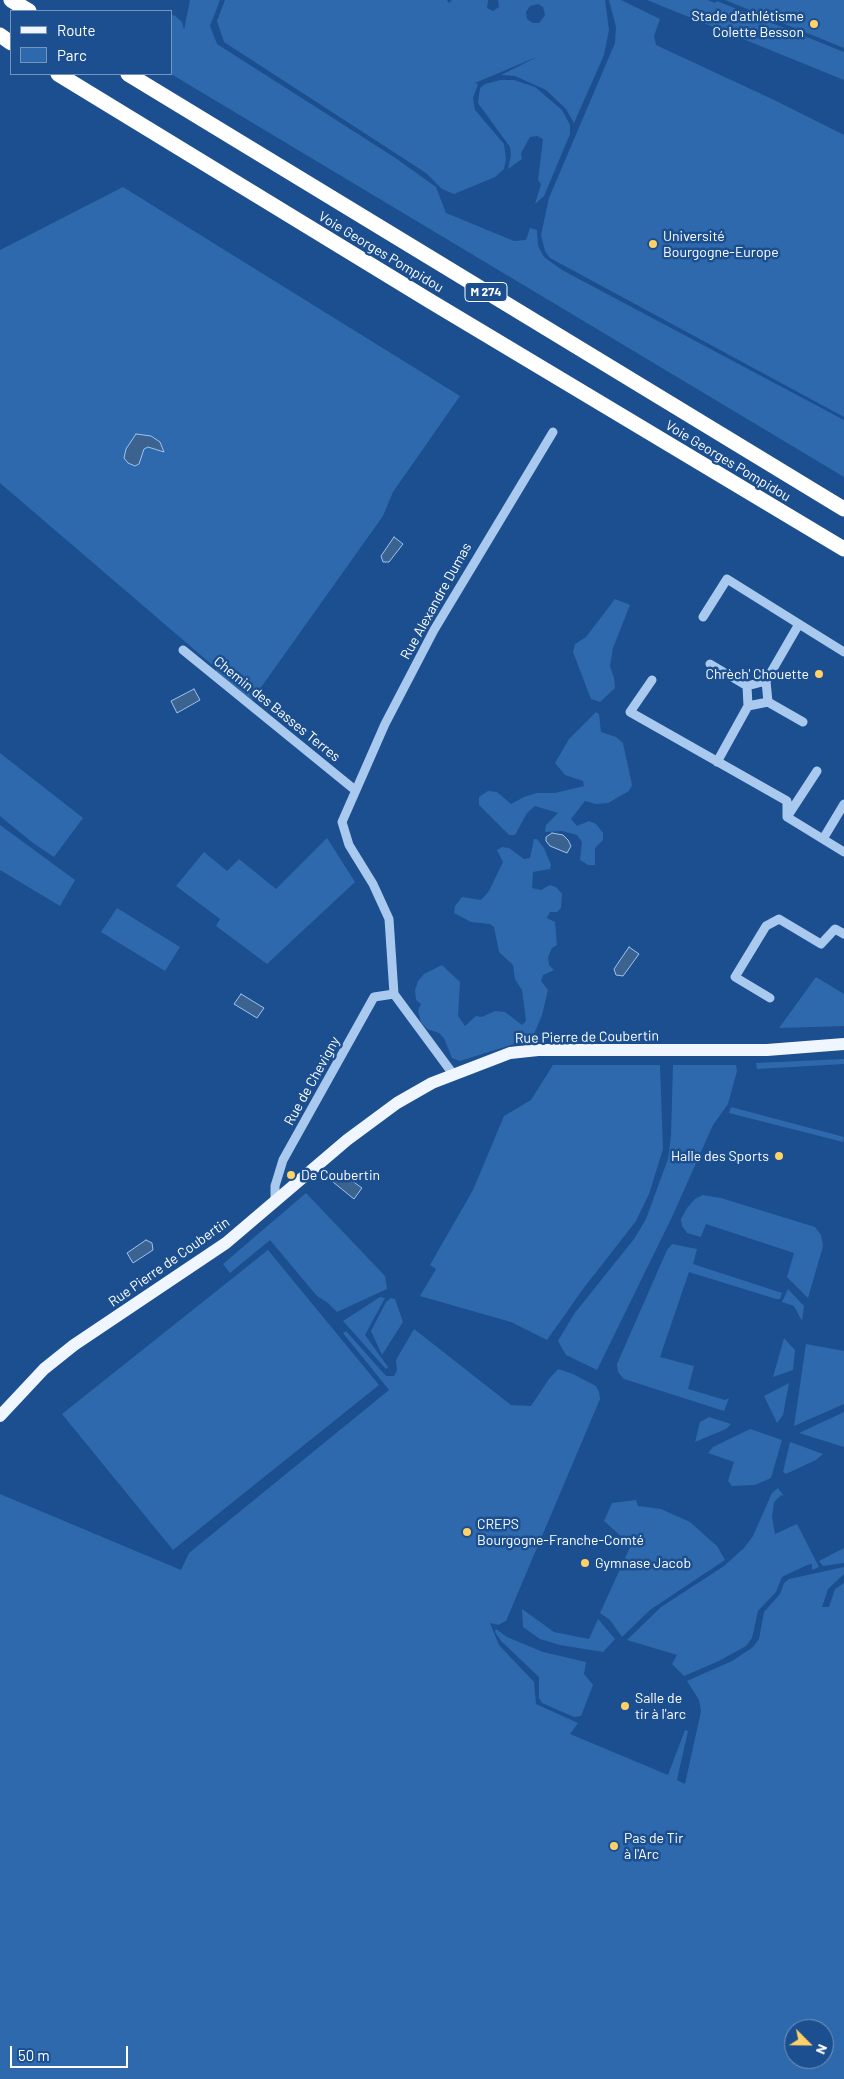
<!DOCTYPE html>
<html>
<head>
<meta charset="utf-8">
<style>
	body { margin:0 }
	#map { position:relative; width:844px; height:2079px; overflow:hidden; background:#1b4f8f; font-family:Barlow,sans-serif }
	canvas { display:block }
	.legend { position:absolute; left:10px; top:10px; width:162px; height:65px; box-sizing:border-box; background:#1b4f8f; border:1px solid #7695bc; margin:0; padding:6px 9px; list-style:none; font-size:15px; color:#fff }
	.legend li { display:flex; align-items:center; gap:10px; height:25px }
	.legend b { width:25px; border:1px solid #7695bc }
	.north { position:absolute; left:784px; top:2019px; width:50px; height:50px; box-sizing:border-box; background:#1b4f8f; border:1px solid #7695bc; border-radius:50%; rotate:113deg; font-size:14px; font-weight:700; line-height:20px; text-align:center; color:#fff }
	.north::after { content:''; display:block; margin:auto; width:18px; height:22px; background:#ffd166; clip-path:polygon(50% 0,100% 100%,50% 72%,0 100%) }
	.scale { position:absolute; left:10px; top:2046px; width:118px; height:22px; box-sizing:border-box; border:2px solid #fff; border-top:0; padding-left:6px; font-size:15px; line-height:18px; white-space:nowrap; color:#fff; -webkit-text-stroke:4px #1b4f8f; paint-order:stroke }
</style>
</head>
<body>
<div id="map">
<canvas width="844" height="2079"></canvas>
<ul class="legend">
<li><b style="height:6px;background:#f0f6ff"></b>Route</li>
<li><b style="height:14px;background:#2e69ad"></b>Parc</li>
</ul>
<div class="north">N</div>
<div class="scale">50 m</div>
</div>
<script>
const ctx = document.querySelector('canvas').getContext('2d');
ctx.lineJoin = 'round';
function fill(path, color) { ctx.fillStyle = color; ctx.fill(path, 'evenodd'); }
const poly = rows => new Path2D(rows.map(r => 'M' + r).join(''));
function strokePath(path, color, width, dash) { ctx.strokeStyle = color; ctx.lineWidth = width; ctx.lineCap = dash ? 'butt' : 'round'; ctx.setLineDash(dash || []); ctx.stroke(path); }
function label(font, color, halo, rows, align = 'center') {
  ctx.font = font + ' Barlow,sans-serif'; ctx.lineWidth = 5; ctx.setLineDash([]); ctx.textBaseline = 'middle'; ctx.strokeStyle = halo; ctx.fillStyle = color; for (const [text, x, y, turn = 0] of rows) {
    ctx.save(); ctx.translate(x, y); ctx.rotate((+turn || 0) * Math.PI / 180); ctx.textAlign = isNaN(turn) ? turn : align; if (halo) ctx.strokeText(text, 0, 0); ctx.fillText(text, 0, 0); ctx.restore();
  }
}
const green = poly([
	[190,0,220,0,210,26,217,44,394,157,436,187,446,213,514,241,526,240,530,228,537,230,538,246,544,257,562,270,844,420,844,477,171,74,171,16,174,15,182,22,184,30],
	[225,0,447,0,449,3,452,0,488,0,487,8,493,11,499,7,498,0,605,0,609,30,604,55,574,123,566,109,546,90,515,76,501,75,539,56,475,83,478,84,473,98,475,110,504,144,506,159,504,169,495,177,454,194,442,189,426,173,224,42,217,21],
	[538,4,543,7,545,15,539,23,533,23,527,19,526,12,530,6],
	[609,0,621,0,660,19,654,36,656,45,772,99,844,135,844,417,550,258,545,251,541,235,549,198,615,43,616,27],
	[647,0,708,0,715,3,717,1,844,52,844,80],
	[725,0,844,0,844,48],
	[500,80,514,80,535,87,562,110,570,125,570,134,544,196,535,204,541,184,538,180,543,139,537,136,530,137,521,153,522,159,508,169,511,155,510,147,478,103,480,88,485,84],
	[123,187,460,396,393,492,383,516,252,700,216,671,217,669,0,483,0,250],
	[615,599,630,605,613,648,610,666,614,678,615,688,600,702,591,699,573,652,575,644,586,637],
	[596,712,599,714,601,732,616,737,623,743,632,785,629,791,608,803,596,804,585,801,571,819,577,826,589,821,596,824,603,833,603,840,595,848,595,865,588,865,580,860,582,842,577,835,562,831,545,832,546,825,558,813,535,806,527,813,515,835,509,835,479,805,479,797,488,791,497,792,511,804,524,797,537,793,555,793,584,786,583,781,565,775,555,763,569,739],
	[0,753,83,818,54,857,33,843,0,816],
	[0,825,75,880,60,906,0,870],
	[327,838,355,882,267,964,216,926,220,919,176,886,204,852,227,871,239,859,276,889],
	[534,839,537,839,544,848,551,865,550,869,533,872,532,888,541,890,550,885,556,887,562,894,561,908,557,912,550,912,547,918,555,922,557,945,552,948,548,957,549,965,554,970,543,975,541,981,548,990,542,1015,534,1034,517,1043,460,1061,452,1058,444,1038,439,1033,427,1029,421,1022,418,1010,421,1004,416,1000,415,990,418,981,424,974,442,965,460,982,458,1016,465,1026,476,1016,482,1017,495,1011,505,1012,522,1025,526,1021,522,990,515,979,513,965,499,952,494,927,490,924,471,922,454,913,455,906,462,897,481,900,489,891,503,862,497,850,502,847,509,848,524,859,530,858],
	[117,908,180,947,165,971,101,932],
	[816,977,844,994,844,1026,779,1028],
	[844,1059,844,1064,757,1069,756,1063],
	[553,1065,660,1065,663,1149,649,1194,636,1221,583,1289,547,1340,511,1322,420,1296,436,1269,430,1265,473,1190,504,1116,531,1100],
	[673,1065,736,1065,737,1071,728,1104,713,1125,672,1217,597,1370,566,1355,558,1341,574,1314,634,1239,646,1219,668,1159,671,1136],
	[731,1107,844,1137,843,1142,729,1113],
	[306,1193,385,1276,387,1289,337,1312,328,1303,317,1296,270,1240,230,1273,223,1264],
	[703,1195,721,1198,815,1227,821,1235,823,1246,808,1298,787,1277,794,1253,706,1224,701,1237,687,1233,682,1226,681,1219,687,1208,695,1199],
	[672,1244,697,1249,693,1264,782,1293,780,1299,776,1299,689,1272,660,1357,694,1366,688,1389,725,1400,729,1398,724,1411,624,1379,618,1372,617,1364,667,1250],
	[268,1250,379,1385,173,1550,62,1414],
	[788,1289,804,1306,802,1321,794,1306,782,1302],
	[380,1297,385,1298,365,1335,388,1367,386,1369,343,1321],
	[391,1298,395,1299,403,1322,382,1355,371,1331,386,1302],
	[414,1329,511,1405,531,1406,549,1379,558,1369,573,1374,596,1386,599,1392,600,1399,506,1621,498,1625,490,1623,499,1645,534,1682,536,1704,578,1723,570,1734,668,1775,685,1730,688,1731,677,1780,685,1784,701,1711,699,1700,687,1681,732,1661,753,1647,759,1639,764,1612,780,1594,784,1583,789,1579,844,1567,844,1574,828,1589,822,1607,829,1607,835,1589,844,1583,844,2079,0,2079,0,1494,181,1570,189,1553,389,1390,343,1333,346,1331,386,1376,394,1376,397,1370,396,1360],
	[794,2029,824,2029,824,2059,794,2059],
	[784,1338,795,1350,793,1370,773,1377],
	[806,1344,844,1351,844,1404,794,1426],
	[789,1383,783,1415,777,1423,764,1396],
	[844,1412,844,1447,799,1433],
	[709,1417,731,1424,726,1429,695,1442,700,1422],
	[750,1429,782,1440,771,1478,755,1485,732,1486,728,1481,734,1462,708,1453,713,1447],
	[790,1442,823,1454,816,1460,786,1474,783,1472],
	[778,1488,784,1496,781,1495,774,1502,772,1517,775,1534,797,1524,819,1567,812,1570,812,1564,807,1565,782,1577,776,1592,758,1611,752,1638,746,1646,719,1661,684,1676,672,1664,677,1655,627,1640,661,1607,724,1566,744,1548,753,1536,772,1493],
	[636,1500,638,1506,661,1509,690,1522,717,1546,725,1560,650,1610,622,1637,610,1620,600,1613,631,1545,604,1521,612,1503],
	[844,1548,844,1563,823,1566,819,1561],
	[522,1609,554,1632,589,1639,598,1619,615,1639,603,1652,560,1645,540,1639,523,1627],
	[496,1629,507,1637,543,1652,586,1662,584,1674,593,1685,581,1716,574,1717,542,1703,539,1698,539,1677,501,1641,495,1632]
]);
const water = poly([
	[136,434,151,436,160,442,164,452,148,447,144,449,139,464,135,466,128,463,124,458,126,449,136,434],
	[394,537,403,544,389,562,383,562,381,556,394,537],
	[194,689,200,700,177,713,171,701,194,689],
	[552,833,563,835,568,840,571,846,567,853,550,846,546,841,546,837,552,833],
	[629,947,639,954,623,976,616,975,614,969,629,947],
	[241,994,264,1008,257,1018,234,1004,241,994],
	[340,1172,362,1188,354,1199,333,1182,340,1172],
	[146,1240,152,1243,153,1250,133,1263,127,1253,146,1240]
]);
const minor = poly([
	[703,617,727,579,799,624],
	[183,650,355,790],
	[710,664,747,686],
	[652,680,630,712,787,801,787,817,844,852],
	[766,681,799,624,844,652],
	[768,702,803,722],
	[717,762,748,706,768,702,766,681,747,686,748,706],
	[787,817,817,771],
	[823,839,844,804],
	[770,998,735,977,766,926,779,919,821,944,835,929,844,934],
	[453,1074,394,994,389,919,373,884,349,845,342,822,385,724,434,630,553,432],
	[275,1200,275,1186,283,1160,374,997,394,994]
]);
const major = poly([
	[0,1416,44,1369,74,1345,226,1243,347,1140,397,1103,432,1083,510,1053,538,1050,767,1050,844,1044]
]);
const highway = poly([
	[11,0,29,11],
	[0,35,11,43],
	[58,74,430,301,844,549],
	[128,74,844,509]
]);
const markers = [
	[814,24,5,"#ffd166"],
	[653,244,5,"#ffd166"],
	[819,674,5,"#ffd166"],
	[779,1156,5,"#ffd166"],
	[291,1175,5,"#ffd166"],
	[467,1532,5,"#ffd166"],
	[585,1563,5,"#ffd166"],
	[625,1706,5,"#ffd166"],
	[614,1846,5,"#ffd166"]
];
const shields = [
	[486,292,42]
];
const shieldNames = [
	["M 274",486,292]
];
const poiNames = [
	["Stade d'athlétisme",804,16,"right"],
	["Colette Besson",804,32,"right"],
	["Université",663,236],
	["Bourgogne-Europe",663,252],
	["Chrèch' Chouette",809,674,"right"],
	["Halle des Sports",769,1156,"right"],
	["De Coubertin",301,1175],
	["CREPS",477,1524],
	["Bourgogne-Franche-Comté",477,1540],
	["Gymnase Jacob",595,1563],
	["Salle de",635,1698],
	["tir à l'arc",635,1714],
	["Pas de Tir",624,1838],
	["à l'Arc",624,1854]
];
const streetNames = [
	["Voie Georges Pompidou",381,252,31],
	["Voie Georges Pompidou",728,461,31],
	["Rue Alexandre Dumas",436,601,-61],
	["Chemin des Basses Terres",277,709,39],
	["Rue Pierre de Coubertin",587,1037,-1],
	["Rue de Chevigny",312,1081,-61],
	["Rue Pierre de Coubertin",169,1262,-35]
];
fill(green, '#2e69ad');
fill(water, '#3c6290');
strokePath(water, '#9cc4f0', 1);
strokePath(minor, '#a9c9ee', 9);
strokePath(major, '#f0f6ff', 12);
strokePath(highway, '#fff', 15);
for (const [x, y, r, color] of markers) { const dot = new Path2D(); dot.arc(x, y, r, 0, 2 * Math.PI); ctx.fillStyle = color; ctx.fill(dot); strokePath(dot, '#1b4f8f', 2); }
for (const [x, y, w] of shields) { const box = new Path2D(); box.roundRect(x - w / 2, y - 9.5, w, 19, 4); ctx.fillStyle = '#1b4f8f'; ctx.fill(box); strokePath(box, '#fff', 1); }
label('bold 12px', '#fff', null, shieldNames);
label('14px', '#fff', '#1b4f8f', poiNames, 'left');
label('14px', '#fff', '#1b4f8f', streetNames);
</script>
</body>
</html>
